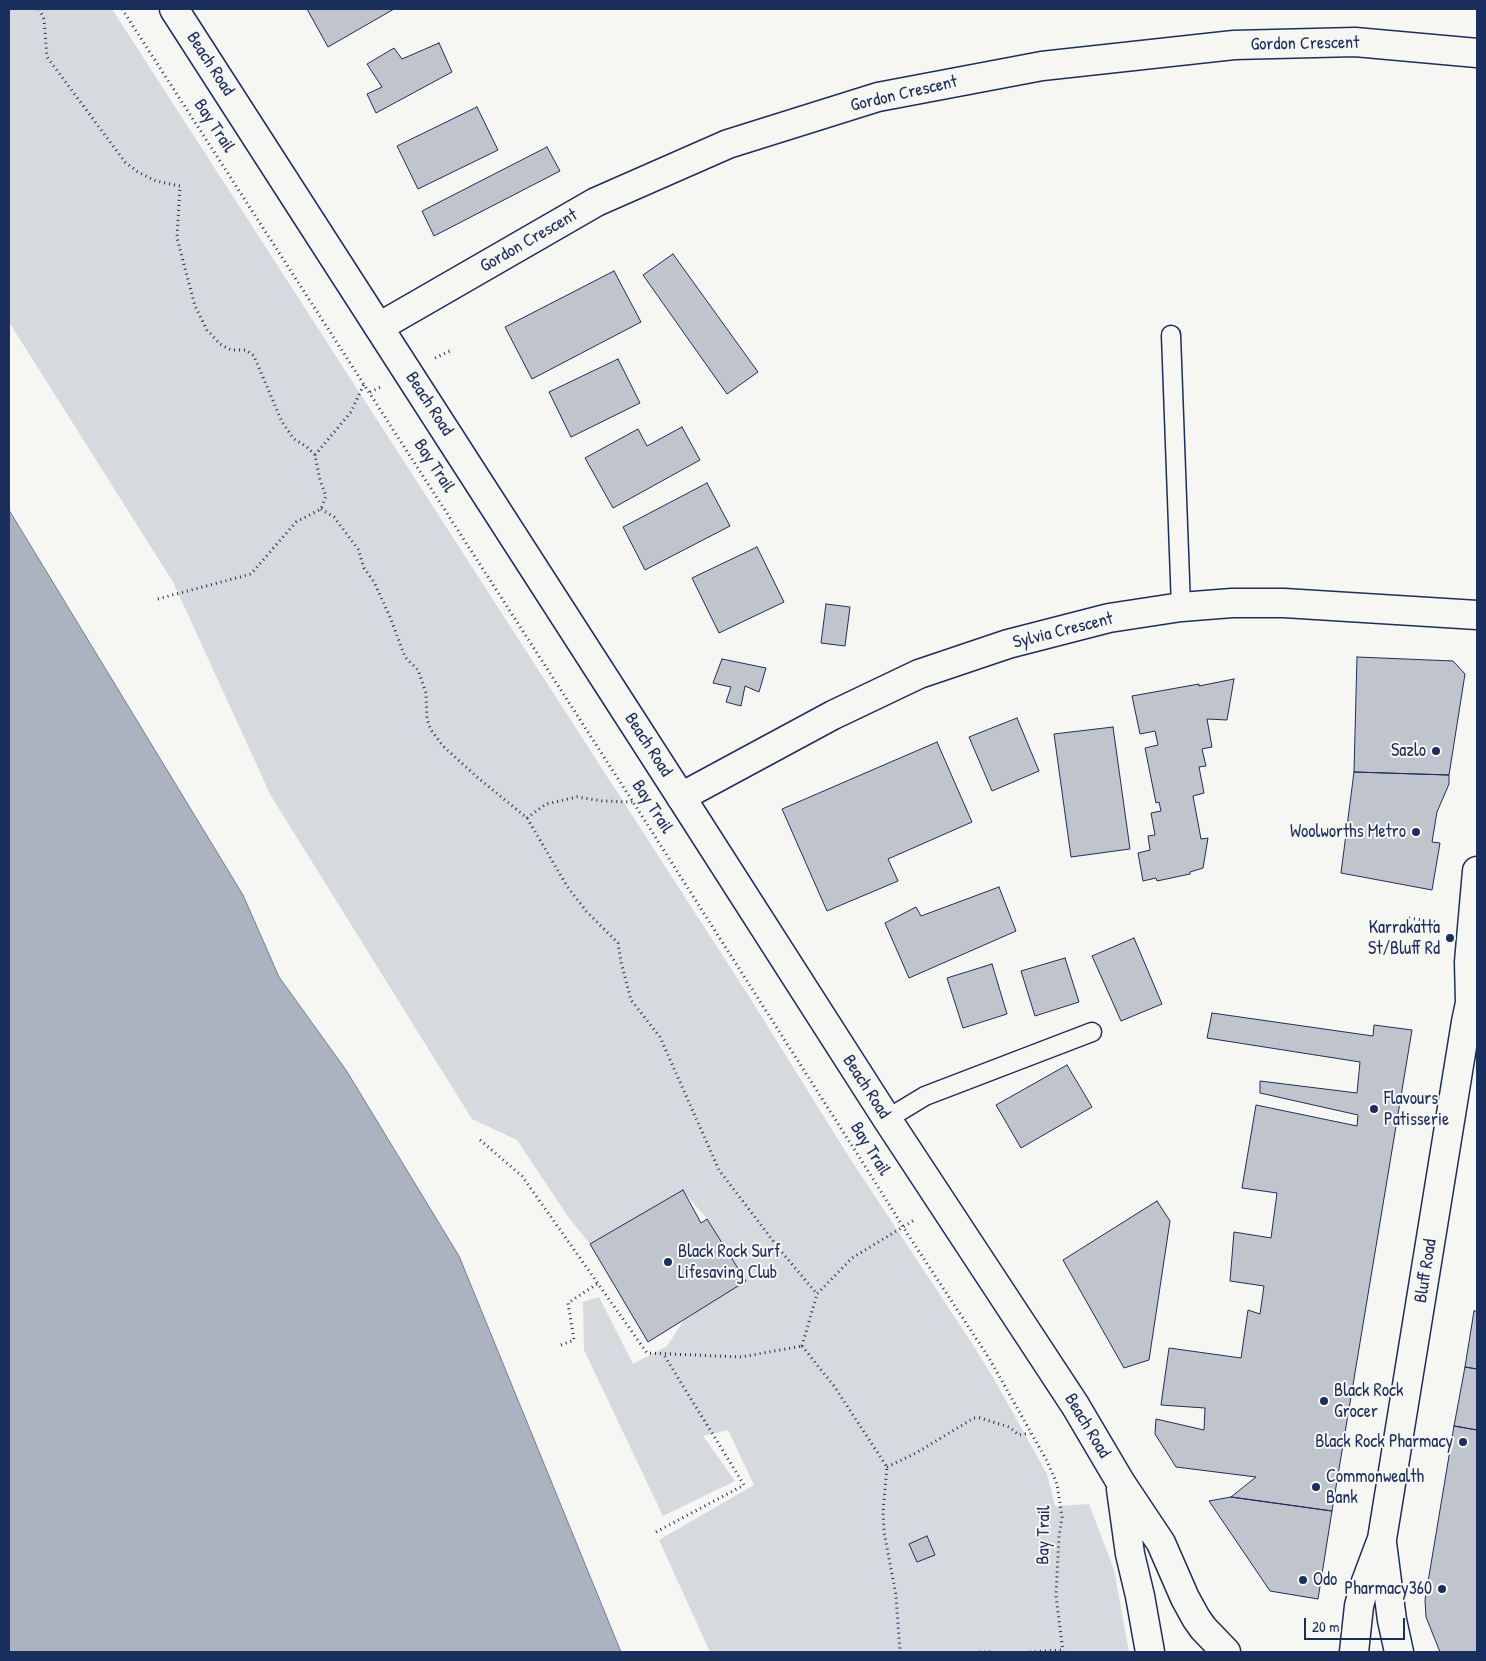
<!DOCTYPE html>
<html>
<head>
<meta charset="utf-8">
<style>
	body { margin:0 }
	#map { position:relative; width:1486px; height:1661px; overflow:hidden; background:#f6f6f2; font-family:"Patrick Hand",sans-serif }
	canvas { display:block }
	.frame { position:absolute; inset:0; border:10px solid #1b2f5e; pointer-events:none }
	.scale { position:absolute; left:1304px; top:1618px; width:101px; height:22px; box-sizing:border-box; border:2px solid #1b2f5e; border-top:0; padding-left:6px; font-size:15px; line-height:18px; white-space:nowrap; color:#1b2f5e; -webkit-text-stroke:4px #f6f6f2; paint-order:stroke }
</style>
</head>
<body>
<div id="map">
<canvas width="1486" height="1661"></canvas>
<div class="frame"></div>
<div class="scale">20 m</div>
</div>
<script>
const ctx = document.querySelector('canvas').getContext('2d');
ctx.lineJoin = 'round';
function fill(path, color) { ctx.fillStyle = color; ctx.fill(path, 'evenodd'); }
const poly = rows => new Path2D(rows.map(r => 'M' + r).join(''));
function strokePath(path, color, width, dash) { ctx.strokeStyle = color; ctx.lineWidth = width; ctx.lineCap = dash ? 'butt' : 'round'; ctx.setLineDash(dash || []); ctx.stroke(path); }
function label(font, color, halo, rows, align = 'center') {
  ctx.font = font + ' "Patrick Hand",sans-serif'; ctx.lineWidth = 4; ctx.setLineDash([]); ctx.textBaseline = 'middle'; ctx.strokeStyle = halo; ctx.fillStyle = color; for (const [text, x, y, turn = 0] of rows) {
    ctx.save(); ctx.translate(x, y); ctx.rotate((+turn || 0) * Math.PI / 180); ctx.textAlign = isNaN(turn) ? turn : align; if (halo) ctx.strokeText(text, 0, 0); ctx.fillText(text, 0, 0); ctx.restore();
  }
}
const green = poly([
	[9,9,112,9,750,998,849,1157,973,1345,994,1379,1047,1474,1055,1506,1089,1504,1114,1570,1129,1652,710,1652,659,1540,754,1485,728,1430,703,1436,735,1481,663,1516,584,1350,583,1302,599,1297,633,1364,667,1346,684,1320,746,1280,707,1219,683,1191,590,1244,569,1218,517,1140,472,1119,271,796,173,582,9,322]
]);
const water = poly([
	[9,510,243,895,279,977,346,1070,459,1256,621,1652,9,1652,9,510]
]);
const building = poly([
	[307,9,394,9,328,47,307,9],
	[439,43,452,72,376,113,367,94,382,87,367,64,394,48,402,59,439,43],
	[477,107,498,150,418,189,397,146,477,107],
	[547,147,560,171,434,236,422,211,547,147],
	[673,254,758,372,727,394,643,275,673,254],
	[614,271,641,322,532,379,505,327,614,271],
	[618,359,640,403,571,437,549,392,618,359],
	[682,427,700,460,613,508,585,458,638,429,647,446,682,427],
	[707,483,730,526,645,570,623,527,707,483],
	[757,547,784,602,719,633,692,578,757,547],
	[826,604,850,607,845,646,821,643,826,604],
	[1357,657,1453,661,1465,674,1449,775,1354,772,1357,657],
	[722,659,766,668,759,692,745,686,741,706,726,702,731,687,713,683,722,659],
	[1234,679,1227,720,1207,719,1212,747,1202,749,1206,766,1199,767,1204,793,1193,796,1201,839,1208,838,1203,868,1190,872,1190,874,1157,881,1156,878,1143,881,1138,853,1150,850,1148,836,1155,835,1151,813,1161,811,1159,802,1156,803,1145,748,1158,745,1155,731,1140,734,1132,696,1199,684,1199,686,1234,679],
	[1017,718,1039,771,992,791,969,737,1017,718],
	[1113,727,1130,849,1071,857,1054,734,1113,727],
	[937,742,972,822,888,859,898,881,827,911,782,809,937,742],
	[1354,772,1449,775,1449,784,1437,812,1432,842,1440,843,1432,890,1341,873,1354,772],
	[999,887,1016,931,909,978,885,923,916,907,921,916,999,887],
	[1134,938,1162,1004,1121,1021,1092,956,1134,938],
	[1065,958,1079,1002,1035,1016,1021,971,1065,958],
	[992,964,1007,1014,963,1028,947,978,992,964],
	[1212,1013,1373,1036,1374,1025,1412,1030,1332,1511,1231,1497,1256,1477,1176,1467,1155,1434,1156,1419,1204,1430,1205,1408,1161,1405,1169,1348,1241,1358,1248,1310,1260,1314,1264,1286,1230,1281,1234,1232,1271,1238,1277,1193,1242,1188,1256,1105,1357,1126,1358,1115,1260,1093,1260,1081,1357,1093,1360,1062,1207,1038,1212,1013],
	[1067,1065,1092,1107,1021,1148,996,1105,1067,1065],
	[683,1190,701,1223,707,1219,746,1281,648,1342,590,1244,683,1190],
	[1157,1201,1170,1221,1149,1360,1124,1368,1063,1260,1157,1201],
	[1474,1311,1477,1311,1477,1369,1465,1367,1474,1311],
	[1465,1367,1477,1369,1477,1430,1454,1426,1465,1367],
	[1454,1426,1477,1430,1477,1652,1440,1652,1426,1617,1425,1600,1454,1426],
	[1231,1497,1332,1511,1318,1599,1270,1591,1209,1501,1231,1497],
	[927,1536,935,1555,917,1562,909,1544,927,1536]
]);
const path = poly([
	[39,9,44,19,47,57,125,162,138,172,156,181,180,186,177,238,195,306,207,330,220,344,231,350,246,350,254,356,282,422,294,439,307,447,315,455,320,480,326,496,321,509,296,522,251,574,154,600],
	[122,9,633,802,870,1174,903,1227,989,1358,1047,1461,1057,1484,1062,1517,1059,1536,1056,1596,1063,1652],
	[435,358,452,350],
	[370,392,381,387],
	[315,455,351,412,364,384],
	[321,509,334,517,358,549,364,568,374,582,390,617,405,657,418,670,426,693,427,719,431,730,443,746,477,777,527,818,567,886,586,911,618,943,621,962,631,1000,660,1037,719,1170,780,1250,817,1294,852,1258,916,1219],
	[527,818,546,804,577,797,603,801,633,802],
	[1409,918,1436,922],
	[480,1140,522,1176,647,1353,741,1357,802,1346],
	[561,1345,574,1340,568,1303,597,1284],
	[802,1346,834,1386,887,1467,883,1512,884,1532,896,1595,900,1652],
	[802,1346,817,1294],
	[887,1467,916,1453,974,1418,980,1418,1009,1427,1019,1435,1030,1433],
	[656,1532,744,1485,664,1355],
	[979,1652,990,1652],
	[1030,1652,1063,1650]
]);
const service = poly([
	[1171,335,1181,607],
	[887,1119,925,1096,1092,1032]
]);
const minor = poly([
	[379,327,596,202,728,144,878,97,1042,66,1234,45,1355,42,1477,53],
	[681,797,833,715,919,674,1008,644,1109,618,1181,607,1232,603,1284,603,1477,615]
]);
const secondary = poly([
	[1470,1003,1469,962,1477,871],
	[1382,1543,1392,1620,1399,1652],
	[1354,1652,1359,1606,1364,1587,1382,1539,1466,1022,1470,1003,1477,987]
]);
const primary = poly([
	[174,9,681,797,887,1119,1075,1405,1121,1483,1161,1543,1185,1598,1196,1618,1203,1628,1226,1652],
	[1121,1489,1130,1554,1140,1596,1150,1652]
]);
const markers = [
	[1436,751,5,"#1b2f5e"],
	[1416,832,5,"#1b2f5e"],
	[1450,938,5,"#1b2f5e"],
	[1374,1109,5,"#1b2f5e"],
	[668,1262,5,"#1b2f5e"],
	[1324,1401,5,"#1b2f5e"],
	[1463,1442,5,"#1b2f5e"],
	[1316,1487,5,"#1b2f5e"],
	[1303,1580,5,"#1b2f5e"],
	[1442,1589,5,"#1b2f5e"]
];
const streetNames = [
	["Gordon Crescent",1305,44,-1],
	["Beach Road",210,64,57],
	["Gordon Crescent",904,94,-13],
	["Bay Trail",214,126,57],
	["Gordon Crescent",529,241,-30],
	["Beach Road",429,404,57],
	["Bay Trail",434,466,57],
	["Sylvia Crescent",1063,631,-14],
	["Beach Road",648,745,57],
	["Bay Trail",652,807,57],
	["Beach Road",866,1087,57],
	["Bay Trail",870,1149,58],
	["Bluff Road",1426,1271,-81],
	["Beach Road",1087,1426,59],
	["Bay Trail",1044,1535,-89]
];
const poiNames = [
	["Sazlo",1426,751],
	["Woolworths Metro",1406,832],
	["Karrakatta",1440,928],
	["St/Bluff Rd",1440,949],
	["Flavours",1384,1099,"left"],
	["Patisserie",1384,1120,"left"],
	["Black Rock Surf",678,1252,"left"],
	["Lifesaving Club",678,1273,"left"],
	["Black Rock",1334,1391,"left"],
	["Grocer",1334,1412,"left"],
	["Black Rock Pharmacy",1453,1442],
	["Commonwealth",1326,1477,"left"],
	["Bank",1326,1498,"left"],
	["Odo",1313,1580,"left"],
	["Pharmacy360",1432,1589]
];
fill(green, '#d6d9dd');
fill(water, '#abb2c0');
strokePath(water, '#717e99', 1);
fill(building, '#c0c4cd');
strokePath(building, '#1b2f5e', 1);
strokePath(service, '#1b2f5e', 21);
strokePath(minor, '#1b2f5e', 31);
strokePath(secondary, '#1b2f5e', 31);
strokePath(primary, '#1b2f5e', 31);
strokePath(path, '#1b2f5e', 3, [1, 4]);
strokePath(service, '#f6f6f2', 18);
strokePath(minor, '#f6f6f2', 28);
strokePath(secondary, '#f6f6f2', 28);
strokePath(primary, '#f6f6f2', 28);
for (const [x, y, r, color] of markers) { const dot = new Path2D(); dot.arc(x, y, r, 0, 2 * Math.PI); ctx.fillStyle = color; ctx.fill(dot); strokePath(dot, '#f6f6f2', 2); }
label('18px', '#1b2f5e', '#f6f6f2', streetNames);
label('18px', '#1b2f5e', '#f6f6f2', poiNames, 'right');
</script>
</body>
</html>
